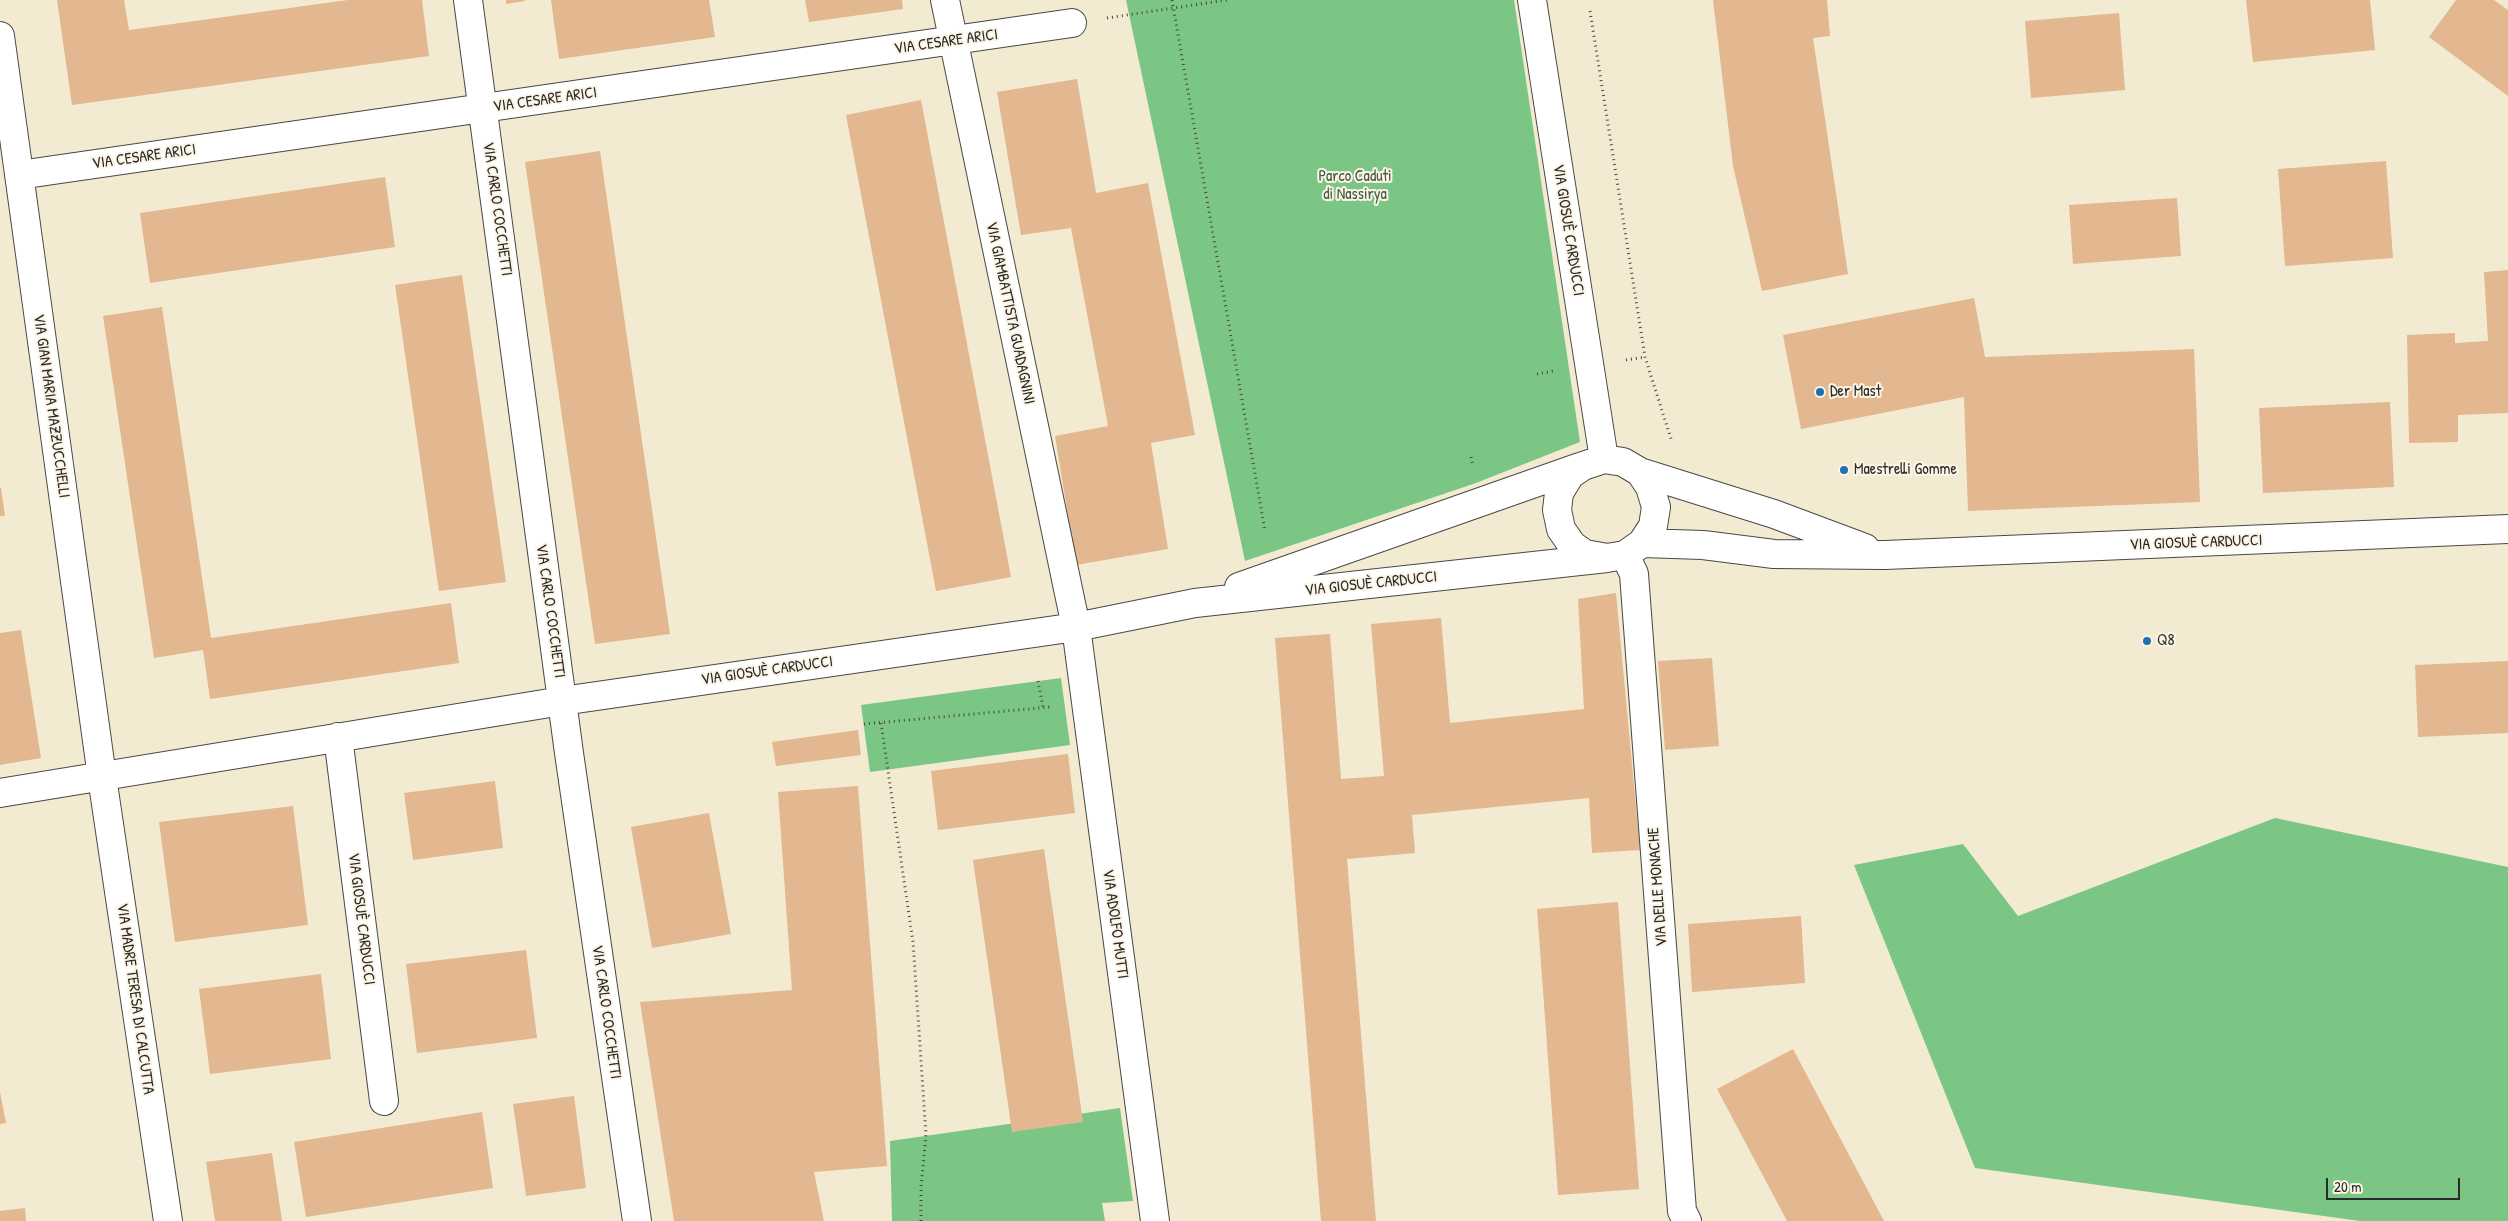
<!DOCTYPE html>
<html>
<head>
<meta charset="utf-8">
<style>
	body { margin:0 }
	#map { position:relative; width:2508px; height:1221px; overflow:hidden; background:#f2ebd1; font-family:"Patrick Hand",sans-serif }
	canvas { display:block }
	.scale { position:absolute; left:2326px; top:1178px; width:134px; height:22px; box-sizing:border-box; border:2px solid #2b2b2b; border-top:0; padding-left:6px; font-size:15px; line-height:18px; white-space:nowrap; color:#2b2b2b; -webkit-text-stroke:4px #fcf5e5; paint-order:stroke }
</style>
</head>
<body>
<div id="map">
<canvas width="2508" height="1221"></canvas>
<div class="scale">20 m</div>
</div>
<script>
const ctx = document.querySelector('canvas').getContext('2d');
ctx.lineJoin = 'round';
function fill(path, color) { ctx.fillStyle = color; ctx.fill(path, 'evenodd'); }
const poly = rows => new Path2D(rows.map(r => 'M' + r).join(''));
function strokePath(path, color, width, dash) { ctx.strokeStyle = color; ctx.lineWidth = width; ctx.lineCap = dash ? 'butt' : 'round'; ctx.setLineDash(dash || []); ctx.stroke(path); }
function label(font, color, halo, rows, align = 'center') {
  ctx.font = font + ' "Patrick Hand",sans-serif'; ctx.lineWidth = 4; ctx.setLineDash([]); ctx.textBaseline = 'middle'; ctx.strokeStyle = halo; ctx.fillStyle = color; for (const [text, x, y, turn = 0] of rows) {
    ctx.save(); ctx.translate(x, y); ctx.rotate((+turn || 0) * Math.PI / 180); ctx.textAlign = isNaN(turn) ? turn : align; if (halo) ctx.strokeText(text, 0, 0); ctx.fillText(text, 0, 0); ctx.restore();
  }
}
const green = poly([
	[1126,0,1514,0,1580,442,1476,483,1245,561],
	[1061,678,1070,745,870,772,861,705],
	[2275,818,2508,867,2508,1221,2360,1221,1975,1168,1854,865,1963,844,2018,916],
	[1120,1108,1133,1201,1102,1203,1105,1221,892,1221,890,1141]
]);
const building = poly([
	[57,0,124,0,129,30,348,0,422,0,429,56,72,105],
	[506,0,525,0,525,1,506,4],
	[551,0,709,0,715,37,559,59],
	[805,0,902,0,903,9,809,22],
	[1713,0,1827,0,1830,36,1813,38,1848,274,1762,291,1733,166],
	[2246,0,2370,0,2375,50,2253,62],
	[2456,0,2494,0,2508,10,2508,96,2429,37],
	[2119,13,2125,90,2031,98,2025,21],
	[1077,79,1096,193,1148,183,1195,435,1151,443,1168,549,1076,565,1055,436,1108,426,1071,228,1021,235,997,92],
	[921,100,1011,577,936,591,846,115],
	[600,151,670,634,595,644,525,162],
	[2386,161,2393,258,2285,266,2278,169],
	[385,177,395,247,150,283,140,213],
	[2177,198,2181,256,2073,264,2069,205],
	[2508,270,2508,413,2458,415,2458,442,2409,443,2407,335,2455,333,2455,343,2488,341,2484,272],
	[462,275,506,582,439,591,395,285],
	[1974,298,1985,357,2194,349,2200,502,1968,511,1964,397,1801,429,1783,335],
	[162,307,211,638,451,603,459,663,210,699,203,650,154,658,103,316],
	[2390,402,2394,487,2263,493,2259,408],
	[1,487,5,516,0,516,0,488],
	[1616,593,1640,850,1592,853,1589,798,1412,815,1415,853,1347,859,1376,1221,1321,1221,1275,638,1330,634,1341,779,1384,776,1371,624,1441,618,1450,723,1584,709,1578,599],
	[21,630,41,758,0,765,0,633],
	[1712,658,1719,746,1665,750,1658,661],
	[2508,661,2508,733,2418,737,2415,665],
	[858,730,861,755,776,766,772,742],
	[1068,754,1075,813,938,830,931,771],
	[495,781,503,848,413,860,404,793],
	[858,786,887,1166,814,1172,824,1221,674,1221,640,1002,792,990,778,792],
	[293,806,308,925,175,942,159,822],
	[709,813,731,934,652,948,631,827],
	[1044,849,1083,1122,1012,1132,973,860],
	[1618,902,1639,1189,1558,1195,1537,909],
	[1801,916,1805,983,1692,992,1688,924],
	[526,950,537,1038,417,1053,406,964],
	[321,974,331,1059,210,1074,199,989],
	[1793,1049,1884,1221,1787,1221,1717,1089],
	[0,1092,6,1123,0,1124],
	[574,1096,586,1188,526,1196,513,1104],
	[482,1112,493,1188,306,1217,294,1142],
	[272,1153,282,1221,215,1221,206,1162],
	[25,1208,26,1221,0,1221,0,1211]
]);
const path = poly([
	[1172,0,1265,531],
	[1590,11,1645,357,1672,442],
	[1107,18,1227,0],
	[1626,360,1645,357],
	[1537,374,1553,371],
	[1471,457,1473,466],
	[1038,681,1043,707],
	[881,723,913,942,926,1135,921,1187,921,1221],
	[864,724,1050,707]
]);
const street = poly([
	[468,0,569,753,637,1221],
	[945,0,1076,627,1155,1221],
	[1532,0,1604,459],
	[0,36,102,777,168,1221],
	[19,175,1072,23],
	[1640,472,1774,514,1865,548],
	[1642,543,1703,545,1774,554,1885,555,2508,529],
	[1625,555,1634,574,1682,1211,1687,1221],
	[1239,587,1580,467],
	[338,737,384,1101],
	[0,793,562,701,1076,627,1195,603,1607,558,1625,555,1642,543,1653,526,1656,507,1650,487,1640,472,1623,462,1604,459,1583,466,1570,475,1559,493,1557,510,1561,529,1572,545,1585,554,1607,558]
]);
const markers = [
	[1820,392,5,"#1f6fb2"],
	[1844,470,5,"#1f6fb2"],
	[2147,641,5,"#1f6fb2"]
];
const streetNames = [
	["VIA CESARE ARICI",946,42,-8],
	["VIA CESARE ARICI",545,100,-8],
	["VIA CESARE ARICI",144,157,-8],
	["VIA CARLO COCCHETTI",497,209,82],
	["VIA GIOSUÈ CARDUCCI",1568,230,81],
	["VIA GIAMBATTISTA GUADAGNINI",1010,313,78],
	["VIA GIAN MARIA MAZZUCCHELLI",51,406,82],
	["VIA GIOSUÈ CARDUCCI",2196,543,-2],
	["VIA GIOSUÈ CARDUCCI",1371,584,-6],
	["VIA CARLO COCCHETTI",550,611,82],
	["VIA GIOSUÈ CARDUCCI",767,671,-8],
	["VIA DELLE MONACHE",1658,887,-94],
	["VIA GIOSUÈ CARDUCCI",361,919,83],
	["VIA ADOLFO MUTTI",1115,924,82],
	["VIA MADRE TERESA DI CALCUTTA",135,999,82],
	["VIA CARLO COCCHETTI",606,1012,82]
];
const parkNames = [
	["Parco Caduti",1355,177],
	["di Nassirya",1355,195]
];
const poiNames = [
	["Der Mast",1830,392],
	["Maestrelli Gomme",1854,470],
	["Q8",2157,641]
];
fill(green, '#7bc684');
fill(building, '#e3b78f');
strokePath(street, '#494844', 30);
strokePath(path, '#494844', 3, [1, 4]);
strokePath(street, '#fff', 28);
for (const [x, y, r, color] of markers) { const dot = new Path2D(); dot.arc(x, y, r, 0, 2 * Math.PI); ctx.fillStyle = color; ctx.fill(dot); strokePath(dot, '#fcf5e5', 2); }
label('16px', '#2b2b2b', '#fcf5e5', streetNames);
label('16px', '#435a46', '#fcf5e5', parkNames);
label('16px', '#2b2b2b', '#fcf5e5', poiNames, 'left');
</script>
</body>
</html>
